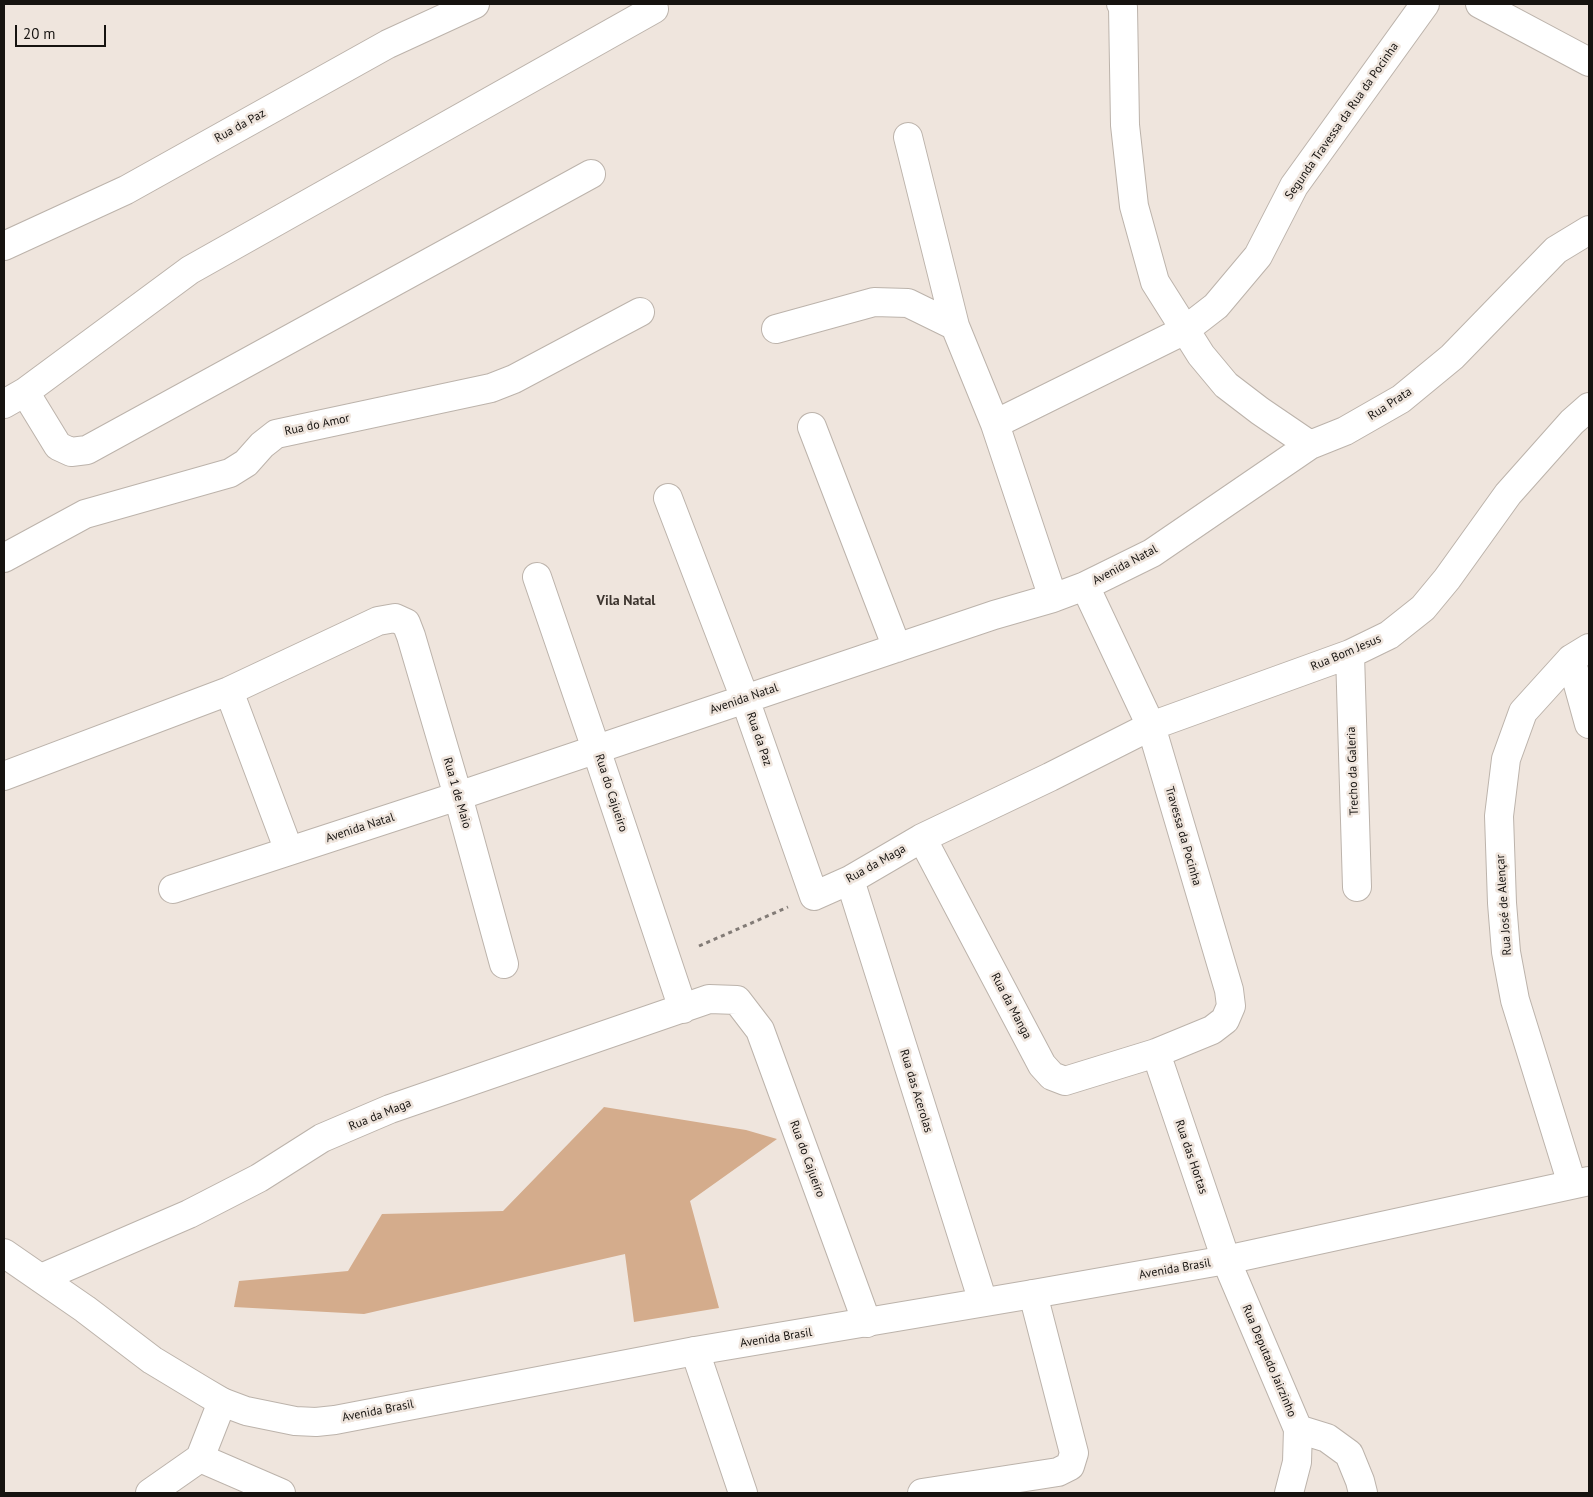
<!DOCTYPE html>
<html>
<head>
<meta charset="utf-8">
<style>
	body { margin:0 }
	#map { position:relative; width:1593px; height:1497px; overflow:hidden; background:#efe5dd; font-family:"PT Sans",sans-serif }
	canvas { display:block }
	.frame { position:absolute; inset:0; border:5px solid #161310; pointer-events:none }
	.scale { position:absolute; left:15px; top:25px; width:91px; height:22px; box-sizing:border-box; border:2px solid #161310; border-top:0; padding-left:6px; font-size:15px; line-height:18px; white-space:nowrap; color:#161310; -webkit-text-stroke:4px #efe5dd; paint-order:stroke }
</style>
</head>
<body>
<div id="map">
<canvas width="1593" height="1497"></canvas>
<div class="frame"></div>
<div class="scale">20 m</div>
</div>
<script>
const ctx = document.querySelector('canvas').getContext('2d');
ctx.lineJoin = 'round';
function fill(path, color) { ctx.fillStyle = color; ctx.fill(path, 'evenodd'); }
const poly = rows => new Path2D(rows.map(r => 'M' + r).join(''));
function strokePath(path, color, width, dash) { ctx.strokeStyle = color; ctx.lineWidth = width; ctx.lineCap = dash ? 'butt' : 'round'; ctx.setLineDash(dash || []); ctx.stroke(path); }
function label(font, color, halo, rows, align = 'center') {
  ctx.font = font + ' "PT Sans",sans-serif'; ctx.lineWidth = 5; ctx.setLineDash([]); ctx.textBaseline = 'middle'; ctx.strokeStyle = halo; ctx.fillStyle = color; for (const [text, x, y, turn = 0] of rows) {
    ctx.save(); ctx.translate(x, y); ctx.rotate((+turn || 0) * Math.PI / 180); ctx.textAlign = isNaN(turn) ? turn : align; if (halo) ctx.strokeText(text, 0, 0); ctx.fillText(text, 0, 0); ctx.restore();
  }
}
const green = poly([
	[604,1107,746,1130,777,1139,690,1201,719,1308,634,1322,625,1254,364,1314,234,1307,239,1281,348,1271,382,1214,503,1211]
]);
const path = poly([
	[699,946,788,907]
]);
const minor = poly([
	[1121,4,1123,7,1125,125,1134,206,1155,282,1201,355,1226,385,1260,411,1310,445],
	[1480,4,1589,62],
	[908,137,955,326,995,424,1053,598],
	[4,246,126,190,388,44,475,4],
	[776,329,874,302,908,303,955,326],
	[25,392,58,446,71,452,87,450,591,174],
	[4,404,25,392,190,270,654,9],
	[995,424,1185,330,1216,306,1258,256,1294,186,1425,4],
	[812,427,897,648],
	[668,498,745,699,814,896,850,880,922,838,1050,777,1151,726,1350,654,1389,635,1423,608,1447,579,1508,494,1572,422,1589,407],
	[4,558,85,514,230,473,246,463,262,445,276,434,491,388,514,379,640,312],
	[537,577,596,749,683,1009],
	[1350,654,1357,887],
	[1571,659,1589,724],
	[229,691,289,851],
	[4,776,229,691,378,621,395,618,406,623,411,636,458,796,504,964],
	[922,838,1042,1065,1052,1076,1065,1081,1156,1053,1212,1030,1225,1020,1231,1006,1229,990,1151,726,1085,586],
	[850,880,983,1302],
	[173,889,458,796,994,615,1053,598,1085,586,1152,553,1310,445,1345,431,1401,399,1452,357,1556,250,1589,230],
	[1156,1053,1226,1260,1298,1429,1297,1462,1289,1493],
	[1572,1184,1515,1000,1506,952,1502,903,1499,816,1506,759,1523,712,1571,659,1589,648],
	[41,1278,189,1214,259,1178,322,1138,390,1109,709,999,737,1000,760,1030,867,1323],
	[695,1351,743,1493],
	[1298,1429,1327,1438,1349,1454,1360,1481,1363,1493],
	[200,1458,281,1493],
	[150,1493,200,1458,222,1402],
	[922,1493,1058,1472,1070,1466,1074,1453,1033,1294]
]);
const tertiary = poly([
	[4,1253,85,1309,152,1360,205,1392,222,1402,246,1411,295,1421,316,1422,335,1420,695,1351,1033,1294,1226,1260,1589,1181]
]);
const streetNames = [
	["Segunda Travessa da Rua da Pocinha",1342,121,-55],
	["Rua da Paz",240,126,-29],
	["Rua Prata",1390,404,-33],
	["Rua do Amor",317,425,-12],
	["Avenida Natal",1125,565,-28],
	["Rua Bom Jesus",1346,653,-23],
	["Avenida Natal",744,699,-19],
	["Rua da Paz",759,739,71],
	["Trecho da Galeria",1353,771,-92],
	["Rua 1 de Maio",457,793,74],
	["Rua do Cajueiro",611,793,72],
	["Avenida Natal",360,828,-18],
	["Travessa da Pocinha",1183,836,74],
	["Rua da Maga",876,864,-29],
	["Rua José de Alençar",1504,905,-94],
	["Rua da Manga",1011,1006,62],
	["Rua das Acerolas",916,1091,73],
	["Rua da Maga",380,1115,-22],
	["Rua das Hortas",1191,1157,71],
	["Rua do Cajueiro",807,1159,70],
	["Avenida Brasil",1175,1269,-10],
	["Avenida Brasil",776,1338,-9],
	["Rua Deputado Jairzinho",1269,1361,67],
	["Avenida Brasil",378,1411,-11]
];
const neighbourhoodNames = [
	["Vila Natal",626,601]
];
fill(green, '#d4ac8c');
strokePath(minor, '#bcb3ab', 30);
strokePath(tertiary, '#bcb3ab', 30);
strokePath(path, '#827b76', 3, [4, 4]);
strokePath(minor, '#fff', 28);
strokePath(tertiary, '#fff', 28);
label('12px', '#161310', '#efe5dd', streetNames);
label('bold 14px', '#3d352f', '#efe5dd', neighbourhoodNames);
</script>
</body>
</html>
